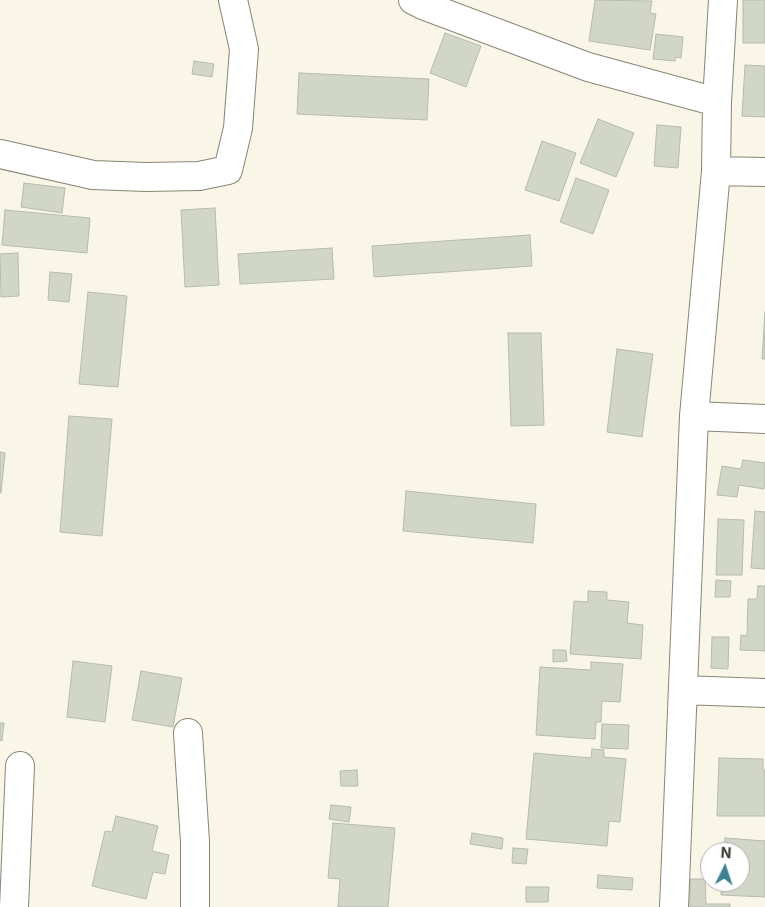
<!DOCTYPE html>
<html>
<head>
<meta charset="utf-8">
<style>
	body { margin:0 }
	#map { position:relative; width:765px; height:907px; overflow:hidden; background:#f9f6e7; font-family:Inter,sans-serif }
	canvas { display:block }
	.north { position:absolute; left:700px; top:842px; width:50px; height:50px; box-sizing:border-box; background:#fff; border:1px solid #afaeac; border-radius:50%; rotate:4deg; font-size:14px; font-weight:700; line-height:20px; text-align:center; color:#36352f }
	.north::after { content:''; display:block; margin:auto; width:18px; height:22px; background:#3e8191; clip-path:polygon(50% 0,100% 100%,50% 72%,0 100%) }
</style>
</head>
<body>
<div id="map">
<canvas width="765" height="907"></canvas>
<div class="north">N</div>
</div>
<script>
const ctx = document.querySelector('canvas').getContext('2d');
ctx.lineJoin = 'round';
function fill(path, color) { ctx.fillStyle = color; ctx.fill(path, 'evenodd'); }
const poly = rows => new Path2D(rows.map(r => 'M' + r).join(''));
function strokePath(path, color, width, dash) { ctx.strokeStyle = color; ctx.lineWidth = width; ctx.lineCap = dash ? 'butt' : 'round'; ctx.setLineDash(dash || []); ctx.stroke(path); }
const building = poly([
	[595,0,652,1,650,13,656,14,650,50,589,41,595,0],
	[743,0,765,0,765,43,743,43,743,0],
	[445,33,481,46,466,87,430,73,445,33],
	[656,34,683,37,681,58,676,57,675,61,653,59,656,34],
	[194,61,214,64,212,77,192,74,194,61],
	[745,65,765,66,765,117,742,116,745,65],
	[299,73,429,79,427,120,297,114,299,73],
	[598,119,634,133,616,177,580,163,598,119],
	[657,125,681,127,678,168,654,166,657,125],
	[542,141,576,153,559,201,525,190,542,141],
	[576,178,609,190,593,234,560,222,576,178],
	[24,183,65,188,62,213,21,207,24,183],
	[215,208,219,285,185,287,181,210,215,208],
	[5,210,90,218,87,253,2,245,5,210],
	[530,235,532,266,374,277,372,246,530,235],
	[332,248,334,279,240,284,238,254,332,248],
	[18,253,19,296,1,297,0,254,18,253],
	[50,272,72,274,69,302,48,300,50,272],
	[88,292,127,296,118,387,79,384,88,292],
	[765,312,765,359,762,359,765,312],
	[508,333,541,333,544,425,511,426,508,333],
	[617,349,653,354,642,437,607,432,617,349],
	[69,416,112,419,102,536,60,532,69,416],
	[0,452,5,453,1,493,0,493,0,452],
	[743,460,765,463,765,480,764,489,739,485,737,497,717,495,722,466,741,469,743,460],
	[406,491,536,504,533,543,403,531,406,491],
	[755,511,765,512,765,569,751,568,755,511],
	[718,519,744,520,742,575,716,575,718,519],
	[716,580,731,581,730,597,715,597,716,580],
	[758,586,765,586,765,651,740,650,741,635,747,636,748,599,757,599,758,586],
	[588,591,607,592,607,600,629,602,627,623,643,625,641,659,570,654,574,601,588,602,588,591],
	[712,637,729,637,728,669,711,668,712,637],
	[553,650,566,650,567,661,553,662,553,650],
	[73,661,112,666,105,722,67,717,73,661],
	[591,662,623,664,620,702,602,701,601,722,596,722,595,739,536,735,540,667,591,670,591,662],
	[141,671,182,678,173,727,132,720,141,671],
	[0,723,4,723,2,741,0,740,0,723],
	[602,724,629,725,628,749,601,748,602,724],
	[592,749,604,750,604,757,626,759,620,822,609,821,607,846,526,839,534,753,591,758,592,749],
	[719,758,763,759,763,770,765,770,765,816,717,816,719,758],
	[357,770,358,786,341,786,340,771,357,770],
	[331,805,351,807,349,822,329,819,331,805],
	[116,816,158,826,152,851,169,855,165,874,153,872,146,899,92,886,105,831,112,832,116,816],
	[333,823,395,828,388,907,338,907,340,879,328,878,333,823],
	[472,833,503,838,502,849,470,844,472,833],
	[725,838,765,841,765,897,721,895,721,882,740,882,740,852,724,852,725,838],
	[513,848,528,849,526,864,512,863,513,848],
	[598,875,633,878,632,890,597,888,598,875],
	[690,879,705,879,706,904,730,904,730,907,690,907,690,879],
	[526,887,549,887,548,902,526,902,526,887]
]);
const minor = poly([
	[413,0,425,6,588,67,717,102],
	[0,154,93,175,146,177,199,176,228,170,238,128,244,49,233,0],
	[716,171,765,172],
	[694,416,716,171,717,102,723,0],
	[683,690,765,693],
	[188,733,195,842,195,907],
	[14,907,20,766],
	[674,907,694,416,765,419]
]);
fill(building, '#d1d6c7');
strokePath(building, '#b6bbad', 1);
strokePath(minor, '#888577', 30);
strokePath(minor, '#fff', 28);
</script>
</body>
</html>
